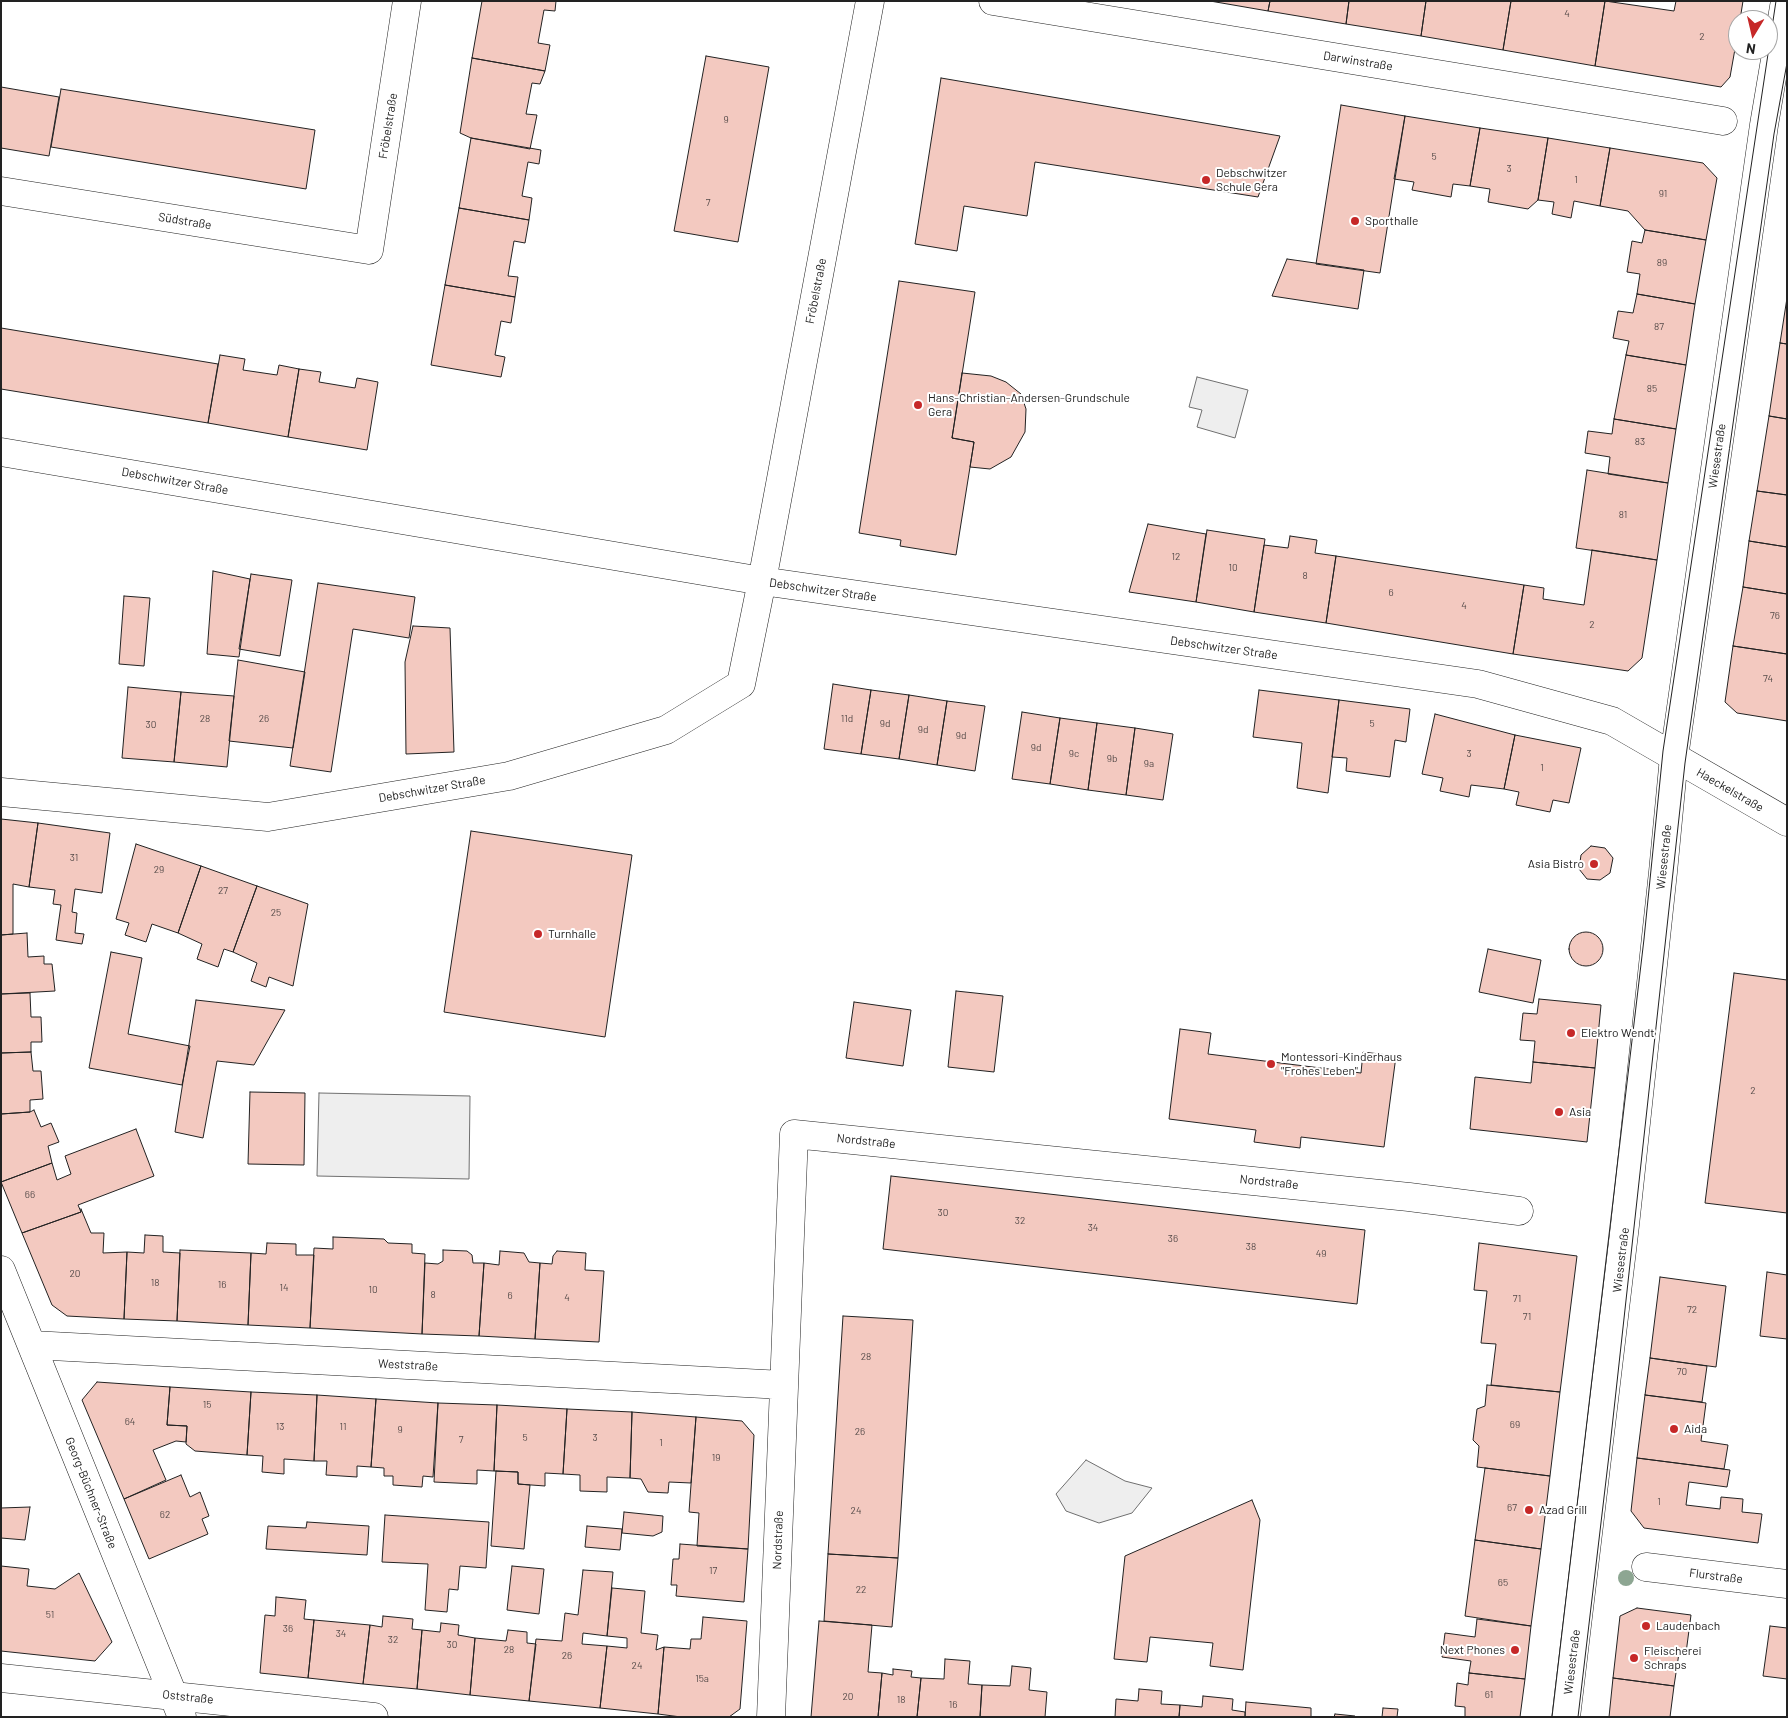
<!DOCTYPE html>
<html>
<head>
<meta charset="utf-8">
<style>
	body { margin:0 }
	#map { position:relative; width:1788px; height:1718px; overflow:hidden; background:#fff; font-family:Barlow,sans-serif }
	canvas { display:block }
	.frame { position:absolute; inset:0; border:2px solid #222; pointer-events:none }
	.north { position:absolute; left:1728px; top:10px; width:50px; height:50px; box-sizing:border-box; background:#fff; border:1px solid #a7a7a7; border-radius:50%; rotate:189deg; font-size:14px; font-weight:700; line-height:20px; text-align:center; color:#222 }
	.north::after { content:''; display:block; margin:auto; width:18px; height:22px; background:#c62828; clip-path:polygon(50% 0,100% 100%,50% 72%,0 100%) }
</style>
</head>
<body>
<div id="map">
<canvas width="1788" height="1718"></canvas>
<div class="frame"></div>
<div class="north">N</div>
</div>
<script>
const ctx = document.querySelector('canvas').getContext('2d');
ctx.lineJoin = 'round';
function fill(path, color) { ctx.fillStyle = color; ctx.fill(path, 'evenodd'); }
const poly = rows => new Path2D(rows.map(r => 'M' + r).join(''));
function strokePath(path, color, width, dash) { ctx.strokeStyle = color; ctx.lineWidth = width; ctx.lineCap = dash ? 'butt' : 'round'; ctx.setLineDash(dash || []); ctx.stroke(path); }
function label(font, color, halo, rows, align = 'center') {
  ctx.font = font + ' Barlow,sans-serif'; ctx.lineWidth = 4; ctx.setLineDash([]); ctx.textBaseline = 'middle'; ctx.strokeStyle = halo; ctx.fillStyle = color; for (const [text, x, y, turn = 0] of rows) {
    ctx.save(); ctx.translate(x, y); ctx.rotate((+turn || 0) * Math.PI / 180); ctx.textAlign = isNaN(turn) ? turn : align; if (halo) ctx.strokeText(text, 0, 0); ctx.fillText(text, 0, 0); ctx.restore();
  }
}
const green = poly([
	[1197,377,1248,390,1235,438,1197,427,1202,410,1189,407,1197,377],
	[319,1093,470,1096,469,1179,317,1176,319,1093],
	[1086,1460,1125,1481,1152,1488,1132,1513,1099,1523,1066,1511,1056,1494,1086,1460]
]);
const building = poly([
	[482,1,556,1,555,11,544,10,538,43,550,45,545,71,472,58,482,1],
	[1210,1,1270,1,1268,11,1210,1],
	[1270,1,1349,1,1346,24,1268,11,1270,1],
	[1349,1,1426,1,1421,36,1346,24,1349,1],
	[1426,1,1511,1,1503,50,1421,36,1426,1],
	[1511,1,1605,1,1595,66,1503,50,1511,1],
	[1605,1,1674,11,1676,1,1743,1,1740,20,1738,20,1738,32,1730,77,1721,87,1595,66,1605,1],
	[706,56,769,67,738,242,674,231,706,56],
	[472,58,545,71,540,84,532,83,526,114,537,115,530,149,471,138,460,133,472,58],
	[941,78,1280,136,1258,197,1035,162,1027,216,964,206,957,251,915,244,941,78],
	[1,87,59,97,49,156,1,148,1,87],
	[61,89,315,130,306,189,51,147,61,89],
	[1341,105,1405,116,1380,273,1316,264,1341,105],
	[1405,116,1480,128,1470,186,1453,184,1451,197,1412,190,1414,182,1394,179,1405,116],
	[1480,128,1548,138,1538,200,1528,209,1488,202,1490,189,1470,186,1480,128],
	[471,138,541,150,539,164,528,162,522,196,532,198,529,220,459,208,471,138],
	[1548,138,1610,148,1600,206,1574,201,1571,218,1552,214,1554,202,1538,200,1548,138],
	[1610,148,1703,163,1717,178,1706,240,1645,230,1628,211,1600,206,1610,148],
	[459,208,529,220,525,243,514,241,508,276,518,277,515,297,445,285,459,208],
	[1645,230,1706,240,1695,304,1637,294,1640,274,1627,272,1632,241,1642,243,1645,230],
	[1287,259,1364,270,1358,309,1272,296,1287,259],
	[899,281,975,292,952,438,974,442,956,555,900,546,901,540,859,533,899,281],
	[445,285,515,297,511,323,501,321,495,355,505,357,501,377,431,365,445,285],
	[1637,294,1695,304,1686,365,1626,355,1629,341,1613,338,1618,311,1633,313,1637,294],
	[1787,298,1787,344,1780,343,1787,298],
	[1,328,218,364,208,423,1,389,1,328],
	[1780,343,1787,344,1787,419,1769,416,1780,343],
	[220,355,245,359,243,370,277,375,279,365,299,369,288,437,208,423,220,355],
	[1626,355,1686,365,1676,429,1614,419,1626,355],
	[299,369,321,372,319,382,355,388,357,378,378,382,367,450,288,437,299,369],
	[962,373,991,376,1006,382,1021,394,1026,409,1025,432,1011,457,990,469,970,467,974,442,952,438,962,373],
	[1769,416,1787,419,1787,495,1757,491,1769,416],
	[1614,419,1676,429,1668,483,1608,474,1610,457,1585,453,1588,431,1612,434,1614,419],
	[1587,470,1668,483,1657,560,1576,548,1587,470],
	[1757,491,1787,495,1787,547,1749,541,1757,491],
	[1148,524,1206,534,1196,602,1129,592,1148,524],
	[1207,530,1265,539,1254,612,1196,602,1207,530],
	[1290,536,1317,540,1315,553,1336,556,1326,623,1254,612,1264,545,1288,548,1290,536],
	[1749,541,1787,547,1787,594,1743,587,1749,541],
	[1592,550,1657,560,1642,658,1628,671,1513,654,1524,585,1544,588,1543,599,1584,605,1592,550],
	[1336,556,1524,585,1513,654,1326,623,1336,556],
	[213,571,250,579,239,657,207,654,213,571],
	[251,574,292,580,280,656,239,649,251,574],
	[318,583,415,597,409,638,353,629,331,772,290,766,318,583],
	[1743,587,1787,594,1787,654,1733,646,1743,587],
	[124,596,150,598,144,666,119,664,124,596],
	[413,626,450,628,454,752,406,754,405,662,413,626],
	[1733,646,1787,654,1787,721,1737,713,1725,702,1733,646],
	[238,660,305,672,293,748,229,741,238,660],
	[833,684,871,690,861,754,824,749,833,684],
	[128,687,181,692,174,762,122,758,128,687],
	[871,690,909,695,899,759,861,754,871,690],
	[1259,690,1339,700,1328,793,1297,788,1302,743,1253,737,1259,690],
	[181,692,234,696,227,767,174,762,181,692],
	[909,695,947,701,937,765,899,759,909,695],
	[1339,700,1410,709,1406,742,1395,740,1390,777,1346,771,1347,758,1332,757,1339,700],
	[947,701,985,706,975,771,937,765,947,701],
	[1022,712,1060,718,1050,784,1012,779,1022,712],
	[1435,714,1515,735,1504,789,1471,785,1469,797,1440,791,1443,778,1422,774,1435,714],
	[1060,718,1097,723,1088,790,1050,784,1060,718],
	[1097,723,1135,728,1126,795,1088,790,1097,723],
	[1135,728,1173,734,1163,800,1126,795,1135,728],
	[1515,735,1581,748,1569,803,1553,800,1550,812,1516,805,1519,792,1504,789,1515,735],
	[1,819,38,823,29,887,13,884,13,934,1,935,1,819],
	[38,823,110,833,102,893,75,889,72,912,77,913,75,933,84,934,82,944,56,940,61,905,53,904,55,890,29,887,38,823],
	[471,831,632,855,605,1037,444,1012,471,831],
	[136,844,201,866,178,933,152,924,146,942,125,935,129,923,116,919,136,844],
	[1591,846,1605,848,1613,858,1610,873,1600,880,1587,879,1579,869,1581,855,1591,846],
	[201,866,257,886,233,952,224,949,218,967,197,959,202,944,178,933,201,866],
	[257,886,308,904,293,986,269,977,266,987,251,981,257,963,233,952,257,886],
	'1569 949a17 17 0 1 1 34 0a17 17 0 1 1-34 0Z',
	[27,933,28,957,44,956,44,964,52,964,55,991,1,994,1,935,27,933],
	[1488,949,1541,960,1533,1003,1479,992,1488,949],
	[111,952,142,958,128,1034,190,1046,182,1085,89,1068,111,952],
	[1734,973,1787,980,1787,1213,1705,1203,1734,973],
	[956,991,1003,996,994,1072,948,1067,956,991],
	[30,993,31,1017,41,1017,42,1042,31,1042,31,1052,1,1053,1,994,30,993],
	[1539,999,1601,1005,1595,1068,1533,1062,1535,1041,1520,1040,1523,1013,1537,1014,1539,999],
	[196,1000,285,1010,254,1065,217,1061,203,1138,175,1132,196,1000],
	[854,1002,911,1010,903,1066,846,1058,854,1002],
	[1180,1029,1211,1033,1208,1054,1361,1073,1363,1052,1396,1056,1384,1147,1301,1137,1300,1148,1254,1142,1256,1130,1169,1119,1180,1029],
	[31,1052,33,1071,41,1071,43,1099,30,1100,30,1112,1,1114,1,1053,31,1052],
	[1533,1062,1595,1068,1587,1142,1470,1129,1475,1077,1531,1083,1533,1062],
	[250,1092,305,1093,304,1165,248,1164,250,1092],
	[34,1110,41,1127,51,1123,59,1142,48,1146,52,1163,1,1182,1,1114,30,1112,34,1110],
	[136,1129,154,1176,78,1205,81,1212,22,1233,1,1182,52,1163,57,1180,71,1174,65,1156,136,1129],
	[891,1176,1365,1230,1357,1304,883,1249,891,1176],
	[81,1209,91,1233,104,1233,103,1253,127,1252,124,1319,67,1316,52,1305,22,1233,81,1212,81,1209],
	[145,1235,163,1236,163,1252,180,1253,177,1321,124,1319,127,1252,144,1253,145,1235],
	[333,1237,384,1239,388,1243,412,1244,412,1253,425,1254,422,1334,310,1328,314,1248,333,1249,333,1237],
	[267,1243,296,1244,296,1255,314,1255,310,1328,248,1325,251,1253,266,1254,267,1243],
	[1479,1243,1577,1256,1560,1392,1491,1385,1496,1344,1481,1343,1487,1291,1474,1290,1479,1243],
	[180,1250,251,1253,248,1325,177,1321,180,1250],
	[443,1250,467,1251,472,1255,473,1263,484,1263,479,1336,422,1334,425,1263,438,1264,443,1261,443,1250],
	[500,1251,524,1253,529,1262,540,1263,535,1339,479,1336,484,1263,499,1265,500,1251],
	[557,1251,586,1253,585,1270,604,1271,599,1342,535,1339,540,1263,552,1264,553,1256,557,1251],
	[1767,1272,1787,1275,1787,1339,1760,1336,1767,1272],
	[1660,1277,1726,1286,1716,1367,1650,1358,1660,1277],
	[843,1316,913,1320,898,1558,828,1554,843,1316],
	[1650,1358,1707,1366,1702,1402,1645,1395,1650,1358],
	[97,1382,170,1387,167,1425,187,1426,186,1442,176,1441,153,1450,166,1480,124,1499,82,1400,97,1382],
	[1487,1385,1560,1392,1550,1476,1477,1467,1479,1446,1473,1440,1477,1409,1485,1406,1487,1385],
	[170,1387,251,1392,247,1455,195,1451,186,1444,187,1426,167,1425,170,1387],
	[251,1392,317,1395,314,1461,284,1459,284,1474,262,1472,263,1456,247,1455,251,1392],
	[317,1395,376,1399,371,1467,357,1466,357,1477,326,1475,327,1461,314,1461,317,1395],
	[1645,1395,1706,1403,1701,1441,1728,1445,1724,1469,1637,1458,1645,1395],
	[376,1399,438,1403,433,1477,423,1476,422,1487,393,1485,393,1476,384,1476,384,1468,371,1467,376,1399],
	[438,1403,497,1405,494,1471,477,1470,477,1484,434,1482,438,1403],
	[497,1405,567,1409,563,1474,545,1473,545,1486,518,1484,518,1472,494,1471,497,1405],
	[567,1409,632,1412,630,1478,607,1477,607,1492,580,1491,580,1475,563,1474,567,1409],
	[632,1412,696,1417,691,1483,669,1482,668,1493,648,1492,641,1479,630,1478,632,1412],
	[696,1417,742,1421,754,1435,748,1549,697,1546,699,1513,689,1512,696,1417],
	[1637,1458,1730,1470,1727,1487,1689,1482,1686,1505,1720,1509,1721,1497,1743,1499,1742,1512,1762,1514,1758,1543,1644,1528,1631,1511,1637,1458],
	[1485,1468,1550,1476,1541,1549,1475,1540,1485,1468],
	[496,1471,518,1472,518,1484,530,1485,524,1549,491,1546,496,1471],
	[181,1475,190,1497,200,1492,209,1516,202,1519,208,1534,149,1559,124,1499,181,1475],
	[1252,1500,1260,1520,1243,1670,1210,1666,1213,1643,1150,1637,1147,1662,1114,1659,1125,1556,1252,1500],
	[30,1507,25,1540,1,1538,1,1508,30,1507],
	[624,1512,663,1516,662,1532,653,1536,622,1533,624,1512],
	[385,1515,489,1522,486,1568,460,1566,458,1590,449,1589,447,1612,425,1610,428,1564,382,1562,385,1515],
	[307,1522,369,1526,367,1555,266,1549,268,1526,306,1528,307,1522],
	[587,1526,622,1529,620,1550,585,1547,587,1526],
	[1475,1540,1541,1549,1531,1626,1465,1616,1475,1540],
	[680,1544,748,1549,744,1602,676,1596,677,1585,671,1585,673,1559,679,1559,680,1544],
	[828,1554,898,1558,892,1627,824,1621,828,1554],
	[1,1566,29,1569,27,1586,55,1589,79,1573,112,1642,95,1661,1,1651,1,1566],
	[512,1566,544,1569,539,1614,507,1610,512,1566],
	[583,1570,613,1572,607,1636,583,1633,582,1644,607,1646,600,1708,529,1701,536,1639,562,1641,565,1613,578,1615,583,1570],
	[612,1588,645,1591,641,1633,658,1635,656,1650,664,1647,658,1714,600,1708,607,1646,627,1648,627,1638,607,1636,612,1588],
	[276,1597,306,1600,304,1619,314,1620,308,1678,260,1673,265,1615,275,1616,276,1597],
	[1637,1608,1691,1615,1686,1653,1679,1653,1674,1686,1613,1678,1620,1616,1637,1608],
	[383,1616,413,1619,412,1629,422,1630,417,1689,363,1684,370,1625,382,1627,383,1616],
	[703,1617,747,1621,740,1709,729,1717,681,1717,658,1714,664,1647,690,1649,691,1639,701,1639,703,1617],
	[1477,1619,1531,1626,1525,1679,1469,1673,1471,1661,1442,1657,1445,1633,1475,1637,1477,1619],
	[314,1620,370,1625,363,1684,308,1678,314,1620],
	[819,1621,872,1625,868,1672,882,1673,878,1717,811,1717,819,1621],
	[441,1623,459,1625,458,1635,475,1638,470,1695,417,1689,422,1630,440,1632,441,1623],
	[1770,1626,1787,1628,1787,1679,1763,1676,1770,1626],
	[508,1630,527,1632,527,1643,536,1644,529,1701,470,1695,475,1638,506,1641,508,1630],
	[945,1659,970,1661,968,1684,982,1685,980,1717,917,1717,921,1678,944,1679,945,1659],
	[1012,1666,1031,1668,1029,1690,1047,1692,1045,1717,980,1717,982,1685,1010,1686,1012,1666],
	[893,1669,912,1671,911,1677,921,1678,917,1717,878,1717,882,1673,893,1675,893,1669],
	[1469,1673,1525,1679,1520,1717,1465,1717,1465,1707,1455,1706,1457,1683,1468,1685,1469,1673],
	[1613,1678,1674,1686,1670,1717,1609,1717,1613,1678],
	[1139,1689,1162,1691,1161,1704,1180,1705,1179,1717,1115,1717,1116,1699,1138,1701,1139,1689],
	[1203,1696,1233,1699,1232,1710,1245,1712,1245,1717,1179,1717,1180,1705,1202,1707,1203,1696],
	[1246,1702,1311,1708,1311,1717,1245,1717,1246,1702],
	[1383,1708,1398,1709,1397,1717,1382,1717,1383,1708],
	[1335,1714,1355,1716,1356,1717,1334,1717,1335,1714]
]);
const street = poly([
	[993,1,1723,121],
	[1,191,369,250,407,1],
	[1,452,762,581,1478,684,1612,721,1787,822],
	[1,792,268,817,509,776,666,730,741,684,762,581,870,1],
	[1,1270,182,1717],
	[32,1345,783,1385],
	[1646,1567,1787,1584],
	[1,1678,374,1717],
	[771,1717,794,1134,1409,1197,1519,1211]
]);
const secondary = poly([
	[1566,1717,1625,1225,1663,872,1674,757,1764,125,1785,1]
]);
const tram = poly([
	[1552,1717,1644,939,1663,751,1776,1],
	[1578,1717,1609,1455,1685,763,1774,134,1787,63]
]);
const trees = [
	[1626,1578]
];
const markers = [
	[1206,180,5,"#c62828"],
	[1355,221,5,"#c62828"],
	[918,405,5,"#c62828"],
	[1594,864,5,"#c62828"],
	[538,934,5,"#c62828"],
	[1571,1033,5,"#c62828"],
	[1271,1064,5,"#c62828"],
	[1559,1112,5,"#c62828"],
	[1674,1429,5,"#c62828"],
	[1529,1510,5,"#c62828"],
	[1646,1626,5,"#c62828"],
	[1515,1650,5,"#c62828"],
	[1634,1658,5,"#c62828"]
];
const numberNames = [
	["4",1567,14],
	["2",1702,37],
	["9",726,120],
	["5",1434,157],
	["3",1509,169],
	["1",1576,180],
	["91",1663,194],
	["7",708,203],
	["89",1662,263],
	["87",1659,327],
	["85",1652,389],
	["83",1640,442],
	["81",1623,515],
	["12",1176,557],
	["10",1233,568],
	["8",1305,576],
	["6",1391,593],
	["4",1464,606],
	["76",1775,616],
	["2",1592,625],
	["74",1768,679],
	["28",205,719],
	["26",264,719],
	["11d",847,719],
	["9d",885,724],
	["5",1372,724],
	["30",151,725],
	["9d",923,730],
	["9d",961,736],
	["9d",1036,748],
	["9c",1074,754],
	["3",1469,754],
	["9b",1112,759],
	["9a",1149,764],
	["1",1542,768],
	["31",74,858],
	["29",159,870],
	["27",223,891],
	["25",276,913],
	["2",1753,1091],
	["66",30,1195],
	["30",943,1213],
	["32",1020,1221],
	["34",1093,1228],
	["36",1173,1239],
	["38",1251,1247],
	["49",1321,1254],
	["20",75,1274],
	["18",155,1283],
	["16",222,1285],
	["14",284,1288],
	["10",373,1290],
	["8",433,1295],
	["6",510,1296],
	["4",567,1298],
	["71",1517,1299],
	["72",1692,1310],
	["71",1527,1317],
	["28",866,1357],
	["70",1682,1372],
	["15",207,1405],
	["64",130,1422],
	["69",1515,1425],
	["13",280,1427],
	["11",343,1427],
	["9",400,1430],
	["26",860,1432],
	["5",525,1438],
	["3",595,1438],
	["7",461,1440],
	["1",661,1443],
	["19",716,1458],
	["1",1659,1502],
	["67",1512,1508],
	["24",856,1511],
	["62",165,1515],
	["17",713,1571],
	["65",1503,1583],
	["22",861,1590],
	["51",50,1615],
	["36",288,1629],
	["34",341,1634],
	["32",393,1640],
	["30",452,1645],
	["28",509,1650],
	["26",567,1656],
	["24",637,1666],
	["15a",702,1679],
	["61",1489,1695],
	["20",848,1697],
	["18",901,1700],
	["16",953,1705]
];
const streetNames = [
	["Darwinstraße",1358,61,9],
	["Fröbelstraße",388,126,-81],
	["Südstraße",185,221,9],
	["Fröbelstraße",816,291,-79],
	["Wiesestraße",1717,456,-82],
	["Debschwitzer Straße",175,481,10],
	["Debschwitzer Straße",823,590,8],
	["Debschwitzer Straße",1224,648,8],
	["Debschwitzer Straße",432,789,-10],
	["Haeckelstraße",1730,790,30],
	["Wiesestraße",1664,857,-84],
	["Nordstraße",866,1141,6],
	["Nordstraße",1269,1182,6],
	["Wiesestraße",1621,1260,-83],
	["Weststraße",408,1365,3],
	["Georg-Büchner-Straße",91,1493,68],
	["Nordstraße",778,1540,-88],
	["Flurstraße",1716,1576,7],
	["Wiesestraße",1572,1662,-83],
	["Oststraße",188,1697,6]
];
const poiNames = [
	["Debschwitzer",1216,173],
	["Schule Gera",1216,187],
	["Sporthalle",1365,221],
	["Hans-Christian-Andersen-Grundschule",928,398],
	["Gera",928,412],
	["Asia Bistro",1584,864,"right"],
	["Turnhalle",548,934],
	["Elektro Wendt",1581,1033],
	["Montessori-Kinderhaus",1281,1057],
	["\"Frohes Leben\"",1281,1071],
	["Asia",1569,1112],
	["Aida",1684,1429],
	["Azad Grill",1539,1510],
	["Laudenbach",1656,1626],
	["Next Phones",1505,1650,"right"],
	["Fleischerei",1644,1651],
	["Schraps",1644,1665]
];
fill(green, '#eee');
strokePath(green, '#6f6f6f', 1);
fill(building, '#f3c9c0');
strokePath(building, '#222', 1);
strokePath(street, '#222', 29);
strokePath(secondary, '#222', 29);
strokePath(street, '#fff', 28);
strokePath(secondary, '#fff', 28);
strokePath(tram, '#222', 1);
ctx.fillStyle = '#8da692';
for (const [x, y] of trees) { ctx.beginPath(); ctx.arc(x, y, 8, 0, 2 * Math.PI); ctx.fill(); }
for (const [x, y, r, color] of markers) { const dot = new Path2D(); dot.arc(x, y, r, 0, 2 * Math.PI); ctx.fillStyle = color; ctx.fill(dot); strokePath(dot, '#fff', 2); }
label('10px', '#564c4a', null, numberNames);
label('12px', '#222', '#fff', streetNames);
label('12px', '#222', '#fff', poiNames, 'left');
</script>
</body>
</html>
